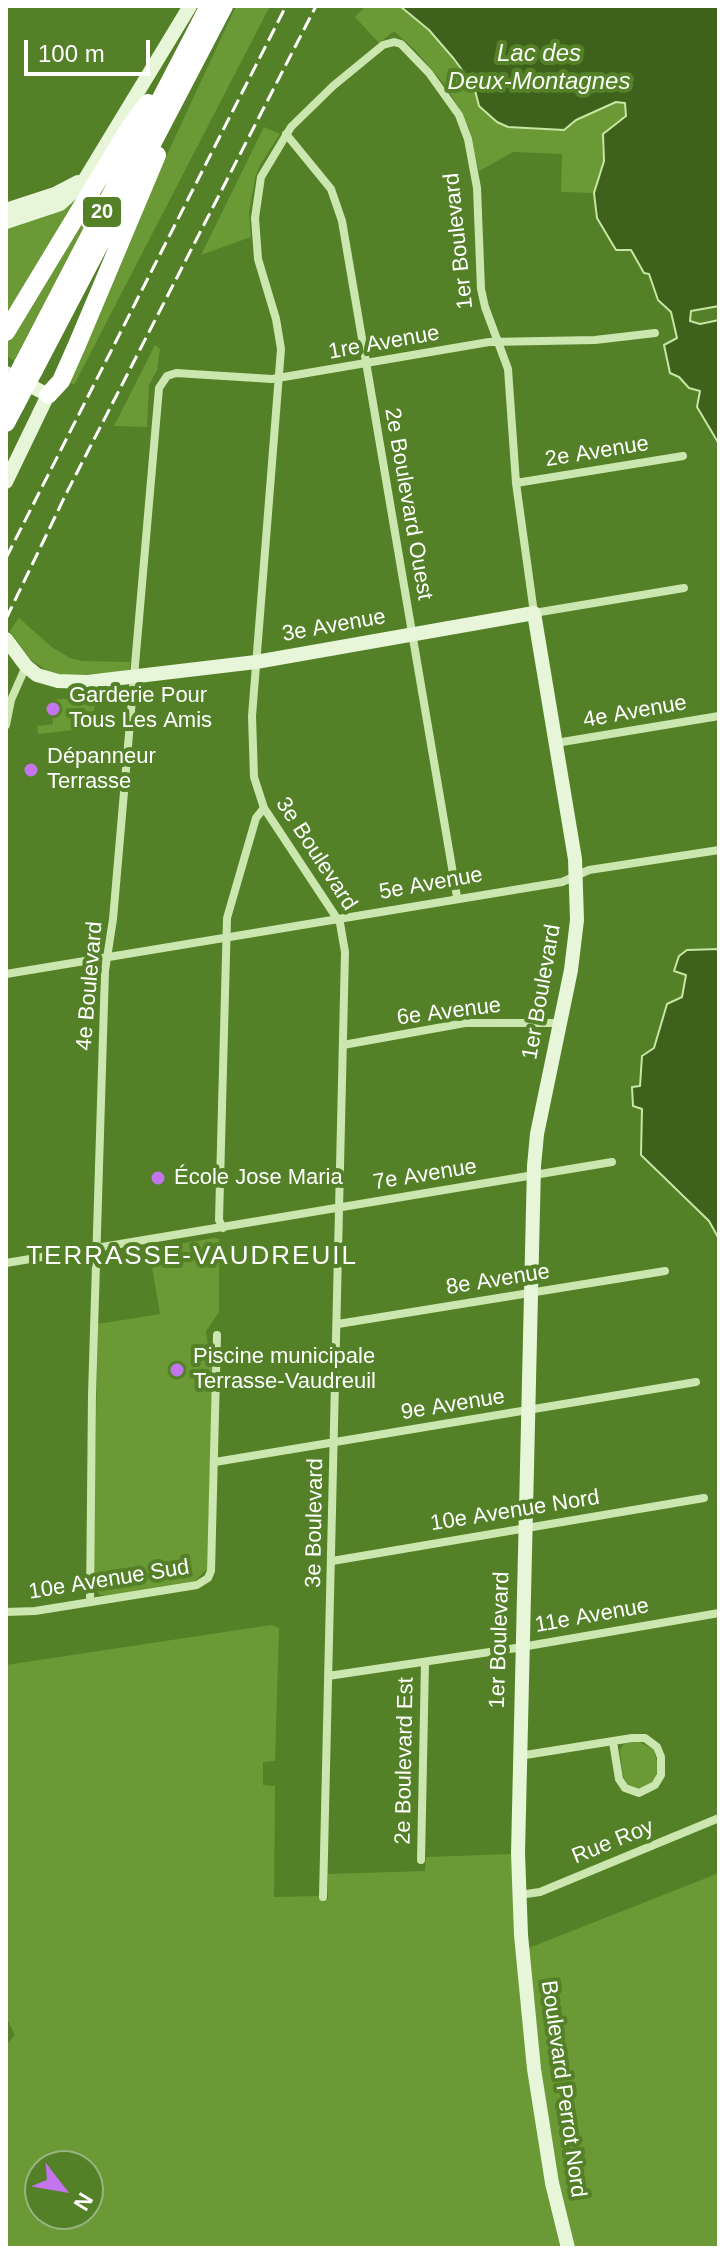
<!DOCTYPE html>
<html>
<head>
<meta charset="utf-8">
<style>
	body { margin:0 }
	#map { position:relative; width:725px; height:2254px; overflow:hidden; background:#548028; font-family:Arial,sans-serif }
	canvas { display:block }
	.frame { position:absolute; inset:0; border:8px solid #fff; pointer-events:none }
	.north { position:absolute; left:24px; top:2150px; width:80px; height:80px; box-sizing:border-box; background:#548028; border:2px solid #98b37e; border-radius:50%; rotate:121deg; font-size:22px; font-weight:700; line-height:32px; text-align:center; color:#fff }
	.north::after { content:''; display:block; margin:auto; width:28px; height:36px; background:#c375ed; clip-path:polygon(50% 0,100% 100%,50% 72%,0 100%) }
	.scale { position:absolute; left:24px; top:40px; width:126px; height:36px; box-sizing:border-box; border:4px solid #fff; border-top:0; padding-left:10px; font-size:24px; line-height:28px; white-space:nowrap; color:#fff; -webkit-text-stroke:6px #548028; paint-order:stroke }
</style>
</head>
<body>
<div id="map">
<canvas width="725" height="2254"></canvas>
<div class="frame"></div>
<div class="north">N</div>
<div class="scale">100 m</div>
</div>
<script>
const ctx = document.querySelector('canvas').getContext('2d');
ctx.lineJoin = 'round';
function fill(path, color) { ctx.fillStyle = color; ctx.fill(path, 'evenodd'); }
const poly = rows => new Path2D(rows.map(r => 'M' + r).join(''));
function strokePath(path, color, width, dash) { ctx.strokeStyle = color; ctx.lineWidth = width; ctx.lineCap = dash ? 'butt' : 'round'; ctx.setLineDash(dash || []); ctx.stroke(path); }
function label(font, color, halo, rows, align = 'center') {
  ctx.font = font + ' Arial,sans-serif'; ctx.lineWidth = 8; ctx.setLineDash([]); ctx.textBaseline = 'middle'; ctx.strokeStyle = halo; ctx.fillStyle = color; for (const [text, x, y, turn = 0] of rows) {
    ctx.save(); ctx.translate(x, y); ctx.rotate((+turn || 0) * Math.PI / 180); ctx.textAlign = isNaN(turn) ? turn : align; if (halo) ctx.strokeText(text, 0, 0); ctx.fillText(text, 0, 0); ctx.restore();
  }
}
const green = poly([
	[236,6,270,6,74,385,67,381,138,217],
	[366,6,400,6,429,30,474,86,479,106,508,127,564,130,576,120,616,102,625,103,626,116,602,145,604,161,594,193,561,192,562,154,513,152,479,171,470,131,463,114,445,85,415,50,394,31,379,43,355,17],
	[264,127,280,134,260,165,255,178,249,212,251,237,201,255],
	[135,132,14,361,6,355,6,342],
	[89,186,30,277,6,314,6,226],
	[155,345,160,349,157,370,149,385,147,427,114,426],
	[19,618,53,648,70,658,82,661,130,662,129,671,67,676,46,670,30,659,10,631],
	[95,696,93,728,38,734,37,726,53,724,51,700],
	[214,1238,219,1239,219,1312,206,1331,209,1350,213,1355,207,1569,194,1582,109,1596,100,1595,94,1584,93,1562,98,1324,160,1314,149,1249],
	[271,1625,279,1628,275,1761,263,1762,263,1785,275,1786,274,1897,320,1896,320,1899,328,1899,328,1874,425,1871,426,1857,513,1854,516,1953,719,1873,719,2248,6,2248,6,2045,15,2035,6,2017,6,1665],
	[40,2166,88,2166,88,2214,40,2214],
	[638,1741,654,1750,658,1767,656,1777,648,1786,638,1789,628,1785,623,1776,620,1750,624,1744]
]);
const water = poly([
	[400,6,719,6,719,306,691,311,690,321,700,324,719,320,719,444,697,407,700,391,689,388,679,377,670,373,664,345,677,338,671,312,658,300,649,274,644,273,631,250,616,250,597,218,594,193,604,161,603,134,626,116,625,103,616,102,576,120,564,130,508,127,497,122,479,106,474,86,454,59,429,30,400,6],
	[719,949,719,1239,709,1221,641,1155,642,1109,633,1106,632,1087,640,1086,642,1056,654,1048,667,1004,682,997,686,975,674,971,679,956,687,950,719,949]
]);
const street = poly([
	[286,134,331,189,342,221,457,897],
	[516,483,683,456],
	[6,725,11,700,26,666],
	[556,743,719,716],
	[6,974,562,882,589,870,719,850],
	[343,1045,465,1023,560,1023],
	[223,1228,219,1220,227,918,256,818,264,808],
	[6,1263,612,1162],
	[338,1324,665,1271],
	[215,1462,696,1382],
	[332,1561,704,1498],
	[90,1602,92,1395,105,971,113,919,159,388,167,376,176,373,272,379,489,342,595,340,655,333],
	[6,1612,35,1611,197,1585,208,1578,211,1571,217,1335],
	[328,1676,510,1649,719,1613],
	[519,1756,632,1738,645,1738,657,1747,661,1757,661,1775,655,1785,639,1793,625,1788,619,1779,613,1742],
	[421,1860,425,1663],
	[519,1895,540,1892,719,1818],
	[323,1897,345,952,340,923,264,808,254,777,252,716,281,349,276,319,258,259,255,218,261,177,291,127,333,86,383,45,394,42,401,44,429,73,459,115,468,139,477,188,481,289,485,307,508,369,516,483,534,613,684,588]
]);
const secondary = poly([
	[6,210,55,194,78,182],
	[6,222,60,204,82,184,190,6],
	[6,373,48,395,6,482],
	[6,639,26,666,37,675,58,681,87,682,256,662,534,613,575,859,577,920,571,970,537,1134,534,1166,518,1853,521,1935,534,2069,552,2183,568,2248]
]);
const highway = poly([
	[6,332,130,127,148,103],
	[23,364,209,6],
	[34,370,224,6],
	[48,395,61,381,77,345,157,155],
	[6,423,16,404]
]);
const rail = poly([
	[6,558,286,6],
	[6,619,66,494,316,6]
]);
const highwayBridge = poly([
	[6,396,23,364],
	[16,404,34,370]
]);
const markers = [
	[53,709,8,"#c375ed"],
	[31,770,8,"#c375ed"],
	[158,1178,8,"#c375ed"],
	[177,1370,8,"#c375ed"]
];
const shields = [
	[102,212,40]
];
const shieldNames = [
	["20",102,212]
];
const streetNames = [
	["1er Boulevard",459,241,-96],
	["1re Avenue",384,343,-10],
	["2e Avenue",597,452,-9],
	["2e Boulevard Ouest",408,504,80],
	["3e Avenue",334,626,-10],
	["4e Avenue",635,712,-10],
	["3e Boulevard",316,854,57],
	["5e Avenue",431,884,-10],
	["4e Boulevard",90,986,-85],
	["1er Boulevard",542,992,-80],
	["6e Avenue",449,1012,-7],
	["7e Avenue",425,1175,-9],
	["8e Avenue",498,1280,-9],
	["9e Avenue",453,1405,-9],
	["10e Avenue Nord",515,1511,-9],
	["3e Boulevard",315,1523,-89],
	["10e Avenue Sud",109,1580,-9],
	["11e Avenue",592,1616,-10],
	["1er Boulevard",500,1640,-88],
	["2e Boulevard Est",405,1761,-89],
	["Rue Roy",613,1842,-22],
	["Boulevard Perrot Nord",563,2089,82]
];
const poiNames = [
	["Garderie Pour",69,696],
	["Tous Les Amis",69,721],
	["Dépanneur",47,757],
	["Terrasse",47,782],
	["École Jose Maria",174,1178],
	["Piscine municipale",193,1357],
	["Terrasse-Vaudreuil",193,1382]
];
const waterNames = [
	["Lac des",539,54],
	["Deux-Montagnes",539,82]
];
const quarterNames = [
	["TERRASSE-VAUDREUIL",192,1257]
];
fill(green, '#6a9936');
fill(water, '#3e611c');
strokePath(water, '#c7e6a4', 2);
strokePath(street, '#cbe6af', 8);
strokePath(secondary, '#e7f5d8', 14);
strokePath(highway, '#fff', 18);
strokePath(rail, '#fff', 3, [14, 6]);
strokePath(highwayBridge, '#fff', 18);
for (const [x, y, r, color] of markers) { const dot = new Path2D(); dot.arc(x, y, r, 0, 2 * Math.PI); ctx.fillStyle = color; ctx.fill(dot); strokePath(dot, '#548028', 3); }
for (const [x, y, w] of shields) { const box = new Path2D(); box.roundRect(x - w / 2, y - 16, w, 32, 6); ctx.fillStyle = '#548028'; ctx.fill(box); strokePath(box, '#fff', 2); }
label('bold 20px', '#fff', null, shieldNames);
label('22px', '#fff', '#548028', streetNames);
label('22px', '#fff', '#548028', poiNames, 'left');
label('italic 24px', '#f9fcf5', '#548028', waterNames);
ctx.letterSpacing = '2px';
label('26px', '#fff', '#548028', quarterNames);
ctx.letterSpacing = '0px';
</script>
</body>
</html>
